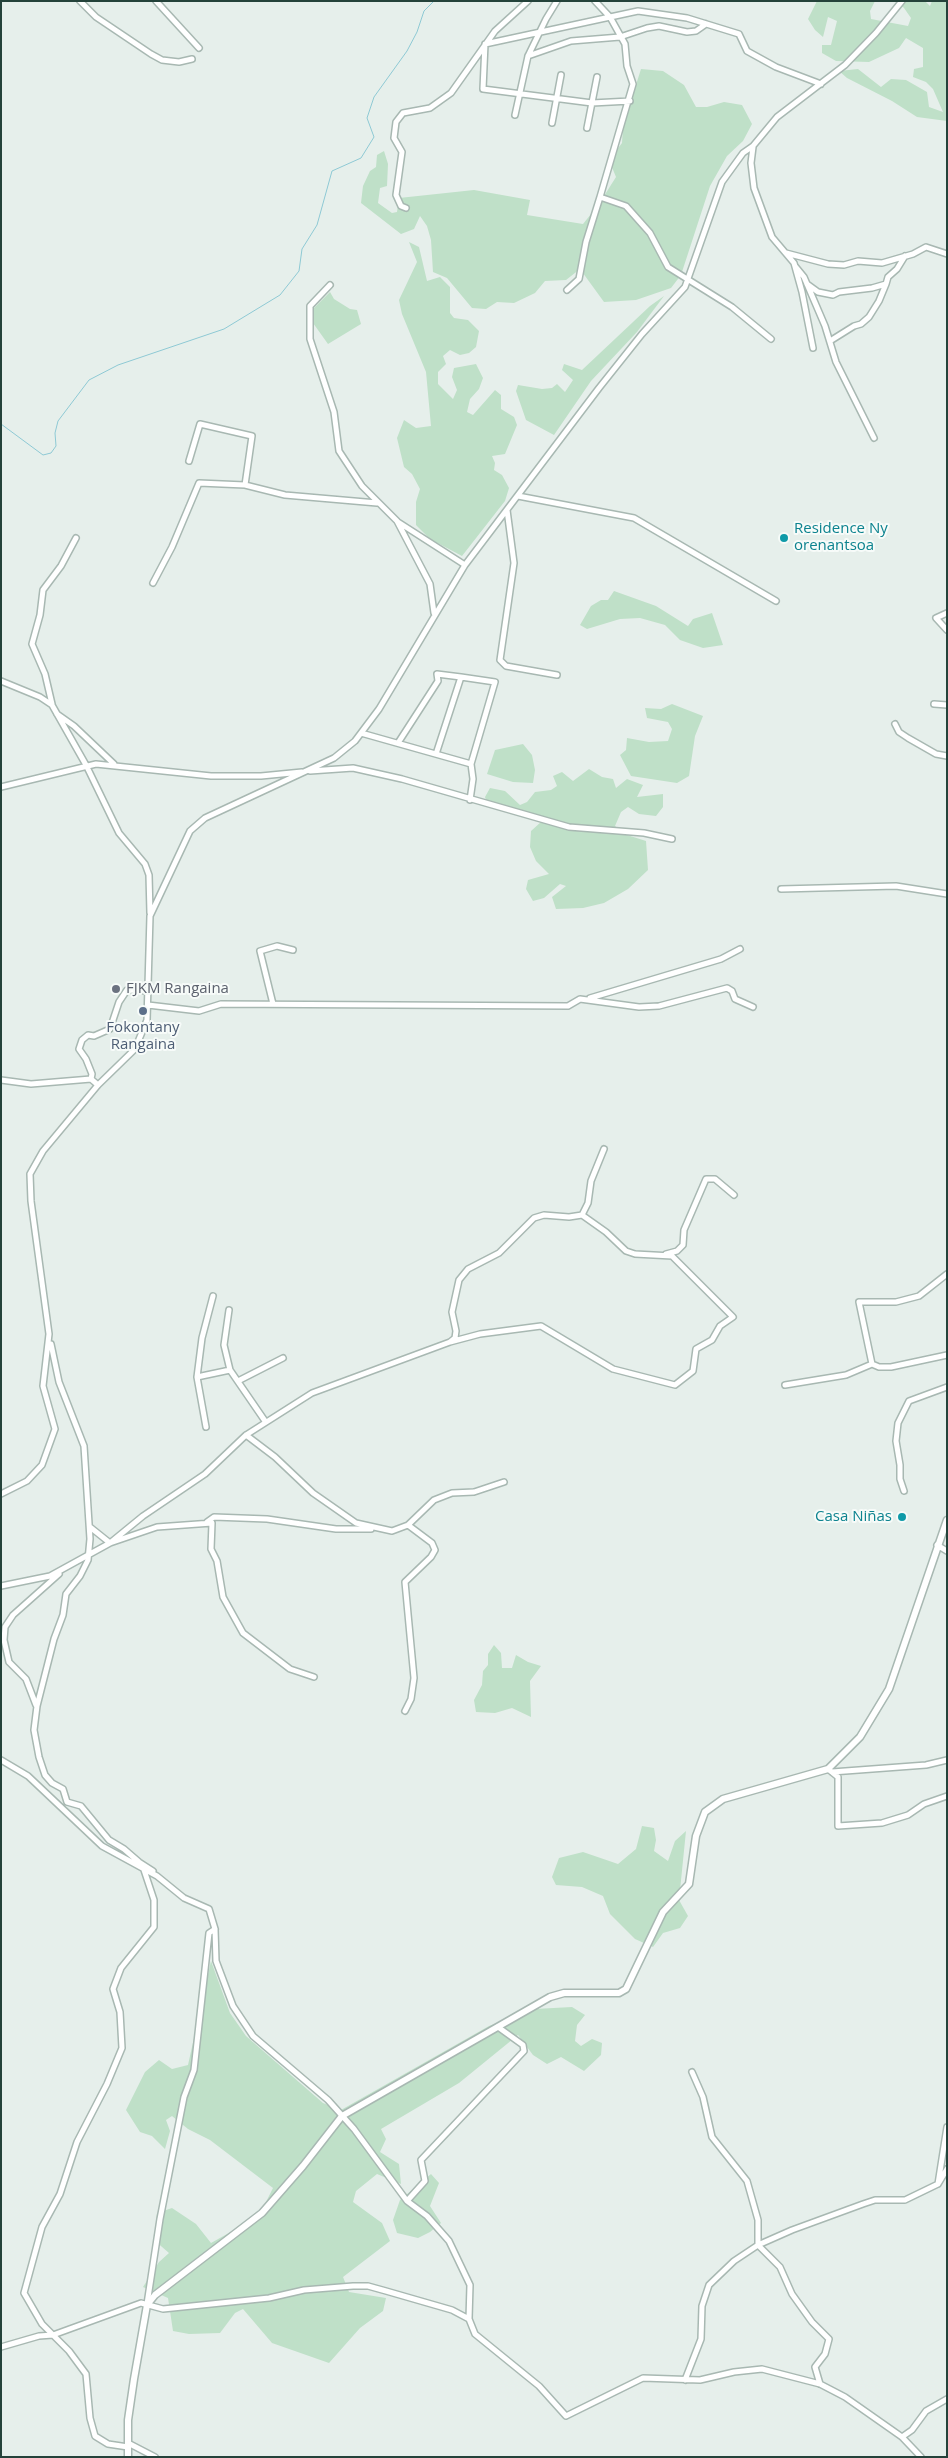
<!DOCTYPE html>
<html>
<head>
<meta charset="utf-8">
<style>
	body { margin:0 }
	#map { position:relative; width:948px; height:2458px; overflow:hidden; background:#e6efeb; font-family:"Open Sans",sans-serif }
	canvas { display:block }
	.frame { position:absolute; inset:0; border:2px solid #24423a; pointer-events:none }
</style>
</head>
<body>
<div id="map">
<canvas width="948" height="2458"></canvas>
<div class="frame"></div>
</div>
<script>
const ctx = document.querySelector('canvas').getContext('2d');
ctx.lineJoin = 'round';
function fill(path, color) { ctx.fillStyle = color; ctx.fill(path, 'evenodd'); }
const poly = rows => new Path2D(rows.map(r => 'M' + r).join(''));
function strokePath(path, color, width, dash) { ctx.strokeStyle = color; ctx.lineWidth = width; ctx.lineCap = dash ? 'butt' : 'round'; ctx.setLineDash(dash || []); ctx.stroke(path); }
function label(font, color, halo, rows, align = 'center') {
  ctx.font = font + ' "Open Sans",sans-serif'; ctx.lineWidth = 4; ctx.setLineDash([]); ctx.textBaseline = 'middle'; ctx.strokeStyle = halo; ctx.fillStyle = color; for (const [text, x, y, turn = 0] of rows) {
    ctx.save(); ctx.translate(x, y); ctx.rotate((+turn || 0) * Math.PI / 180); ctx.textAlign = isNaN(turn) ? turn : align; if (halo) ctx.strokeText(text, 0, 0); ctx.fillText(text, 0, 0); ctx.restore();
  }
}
const green = poly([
	[817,1,875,1,870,11,871,19,908,26,911,18,904,8,897,1,925,1,930,6,932,1,947,1,947,121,917,117,892,101,847,78,839,71,858,69,881,87,891,79,906,80,927,92,929,107,943,112,933,89,926,82,913,77,914,69,923,67,923,48,906,38,899,48,869,62,836,61,822,53,822,45,831,45,837,21,828,17,823,37,815,30,808,19],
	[641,69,663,71,684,85,696,107,707,107,724,102,742,105,752,124,743,141,727,156,710,186,681,275,671,288,636,300,604,302,580,269,566,280,545,281,535,293,514,303,497,302,486,309,472,308,447,278,433,272,431,240,427,226,420,216,414,229,401,234,361,203,363,186,370,171,376,167,377,155,384,151,388,164,387,186,380,188,378,203,392,213,397,212,399,198,474,190,530,200,527,215,583,224,599,204,616,177,609,160,622,143,623,126],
	[409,242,419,247,427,281,440,277,450,287,450,313,454,318,468,320,479,331,476,347,469,353,460,355,450,350,443,356,446,364,438,372,438,384,453,399,457,390,452,377,454,368,476,364,483,378,479,389,470,399,467,412,473,415,495,390,501,395,501,409,514,417,517,425,505,454,492,456,495,463,494,470,502,475,509,488,505,501,462,556,430,539,416,525,416,502,420,489,412,474,404,467,397,438,404,420,416,428,431,426,426,372,402,314,399,300,417,262],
	[330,292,334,299,350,309,357,310,361,324,328,344,313,323,314,308],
	[664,296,637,332,591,381,554,435,526,420,516,391,518,385,542,389,552,388,557,384,565,392,573,380,562,370,564,364,582,370,650,306],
	[614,591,656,606,688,626,693,619,712,613,723,645,703,648,680,640,665,625,640,618,620,619,587,629,580,625,591,606,601,600,608,600],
	[672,704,703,716,695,736,689,776,677,783,631,776,620,755,626,750,627,738,649,742,668,741,672,729,668,722,647,718,645,708,661,709],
	[523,744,532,755,535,770,533,783,513,782,487,774,495,750],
	[589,769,602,777,613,779,616,788,627,779,643,785,637,797,663,794,663,807,656,816,639,814,628,807,621,812,615,826,624,834,646,841,648,870,628,889,604,903,583,908,556,909,552,897,566,886,560,884,544,898,533,901,526,889,528,880,549,874,536,861,530,847,531,831,541,822,488,807,485,797,490,788,505,791,520,805,527,802,535,792,551,790,557,786,553,776,562,772,573,781],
	[494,1645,501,1653,502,1668,512,1668,516,1655,528,1662,541,1666,530,1681,531,1717,512,1708,495,1713,476,1712,474,1700,482,1685,483,1671,488,1665,488,1654],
	[642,1826,654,1828,656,1840,654,1851,668,1861,675,1841,686,1831,679,1900,688,1916,680,1928,663,1933,653,1947,635,1939,610,1914,603,1896,582,1887,556,1885,552,1877,559,1858,583,1852,618,1864,636,1849],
	[211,1961,230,2013,246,2036,323,2103,341,2110,489,2026,535,2009,572,2007,585,2015,577,2025,575,2041,581,2046,592,2039,602,2043,601,2055,584,2071,561,2057,547,2064,533,2055,518,2035,459,2083,381,2129,386,2139,380,2152,399,2164,401,2184,377,2174,356,2191,353,2202,382,2223,390,2241,343,2277,349,2292,386,2298,383,2311,360,2328,329,2363,272,2343,243,2309,235,2313,220,2333,189,2334,173,2331,168,2298,143,2287,159,2262,169,2253,154,2240,157,2213,172,2208,196,2224,211,2243,259,2216,273,2188,210,2140,188,2129,172,2116,166,2120,170,2131,165,2149,152,2136,140,2132,126,2110,145,2072,159,2060,172,2069,188,2065],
	[431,2174,439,2183,430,2206,441,2223,430,2232,418,2238,397,2233,393,2220,400,2200]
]);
const stream = poly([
	[1,424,43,455,51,453,56,446,55,433,58,421,89,380,118,365,224,329,280,295,299,271,302,249,317,225,332,171,361,158,374,137,367,118,374,97,407,51,417,32,424,11,434,1]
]);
const minor = poly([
	[80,1,96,17,151,54,162,60,179,62,192,59],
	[156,1,199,48],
	[595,1,610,17,625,44,627,66,633,84,600,197,626,206,650,233,668,267,732,307,771,339],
	[528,56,571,41,620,37,647,28,659,26,687,32,696,31,706,24],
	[630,101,592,103,483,89,485,44,638,11,687,18,739,34,747,51,776,67,821,84],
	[515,115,528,56,546,19,557,1],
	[552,123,561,75],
	[587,128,597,77],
	[753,147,751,163,754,188,772,237,794,263,802,292,813,348],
	[406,208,401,206,396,195,402,152,394,138,396,122,403,113,430,108,451,93,495,31,528,1],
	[786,253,828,264,844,265,858,261,882,263,913,254,926,247,947,254],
	[795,266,804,277,825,326,836,362,874,438],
	[807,284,818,292,833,295,839,292,872,288,886,284,888,277,897,269,905,256],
	[330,285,310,306,310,339,334,412,339,451,362,486,397,521,430,584,434,613],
	[567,290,579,279,586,242,600,197],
	[830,341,854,326,861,324,869,317,879,301,886,284],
	[189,461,200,424,252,436,245,485],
	[518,496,634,518,776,601],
	[507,510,514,563,500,660,506,666,557,675],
	[398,522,465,565],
	[153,583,172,547,199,483,245,485,285,495,377,503],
	[947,613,936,618,947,630],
	[1,681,40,697,52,705,86,765,119,833,145,864,149,875,150,913],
	[52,704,45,674,32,644,40,615,43,590,61,566,76,538],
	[934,704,947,705],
	[57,714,74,726,114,764],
	[895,724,899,732,908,738,936,754,947,756],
	[361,733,471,764,495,682,461,677,436,754],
	[398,743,438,681,437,674,461,677],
	[310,771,353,768,402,779,569,827,644,833,672,839],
	[1,787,96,764,211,776,261,776,302,772],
	[470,800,473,779,471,764],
	[781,889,896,886,947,894],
	[590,998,721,959,740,949],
	[273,1004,260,951,277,946,293,950],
	[148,1005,199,1011,221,1004,568,1006,580,999,639,1007,659,1006,727,988,732,991,735,999,753,1007],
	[91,1079,92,1074,86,1059,79,1049,82,1040,88,1035,94,1036,110,1029,119,1002,127,990,149,991],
	[1,1080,31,1084,91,1079,98,1085],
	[582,1215,588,1203,591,1181,604,1149],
	[666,1254,677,1251,683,1245,684,1230,706,1179,715,1179,734,1195],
	[213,1296,202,1338,197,1377,230,1370],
	[229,1310,224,1345,230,1370,265,1421],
	[51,1344,59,1382,84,1446,90,1539,88,1560,80,1576,66,1594,63,1615,54,1639,37,1706,34,1730,39,1757,45,1775,52,1783,63,1789,67,1802,81,1806,109,1840,124,1849,139,1862,153,1871],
	[872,1364,859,1302,896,1302,919,1296,947,1274],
	[197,1377,206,1427],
	[238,1381,283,1358],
	[785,1385,846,1375,872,1364,879,1367,891,1367,947,1355],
	[246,1435,275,1457,313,1493,356,1523,392,1531,408,1525,434,1500,452,1493,474,1492,504,1482],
	[904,1491,900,1479,900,1465,896,1441,898,1423,909,1401,947,1387],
	[1,1494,27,1481,42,1465,55,1429,43,1386,49,1334,31,1201,30,1174,43,1151,98,1085,135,1049,147,1020,150,916,190,831,205,818,334,758,355,741,379,709,465,565,599,388,642,334,685,287,722,182,743,153,753,146,777,117,845,65,876,33,902,1],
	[207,1522,214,1517,267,1519,336,1529,371,1529],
	[90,1527,110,1543,157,1527,212,1523,211,1549,217,1561,223,1597,243,1633,290,1669,314,1677],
	[937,1545,947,1551],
	[1,1586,50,1576,110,1543,143,1516,205,1474,246,1435,312,1393,450,1342,455,1338,456,1331,452,1312,459,1280,468,1269,499,1253,534,1218,544,1215,569,1217,582,1215,606,1232,626,1251,635,1254,672,1256,733,1317,720,1326,712,1340,696,1349,693,1371,675,1385,613,1369,541,1326,480,1334,450,1342],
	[36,1705,26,1679,9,1662,4,1640,5,1627,13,1615,59,1574],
	[405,1711,411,1699,414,1678,405,1582,431,1557,435,1550,432,1543,408,1525],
	[1,1760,28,1776,102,1846,157,1876,184,1898,209,1909,215,1929,216,1961,233,2006,253,2036,328,2100,354,2129,407,2201,427,2216,449,2241,470,2285,469,2319,475,2334,539,2386,566,2416,643,2378,700,2380,734,2372,762,2369,820,2384,845,2397,902,2437,921,2457],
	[828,1769,838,1777,838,1826,882,1823,908,1815,924,1804,947,1796],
	[832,1772,926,1765,947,1760],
	[692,2072,703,2097,712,2137,747,2181,758,2220,758,2245,780,2267,792,2294,812,2322,829,2339,825,2354,815,2367,820,2384],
	[938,2184,947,2127],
	[407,2201,425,2181,421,2160,524,2051,523,2045,498,2027],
	[147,2304,160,2219,184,2097,194,2070,209,1933,215,1929],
	[1,2347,39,2336,53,2335,141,2303,163,2309,269,2298,304,2290,353,2286,368,2286,386,2291,452,2310,469,2319],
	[685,2380,701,2339,702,2306,709,2285,734,2261,758,2245,792,2230,863,2204,875,2200,905,2200,938,2184,947,2169],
	[902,2437,912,2430,926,2411,947,2399],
	[128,2443,155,2457],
	[128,2447,108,2444,95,2436,90,2418,86,2374,69,2351,42,2324,24,2293,42,2227,60,2194,77,2142,107,2084,122,2048,120,2012,113,1989,121,1968,154,1927,154,1900,144,1870]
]);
const tertiary = poly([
	[128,2457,128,2420,134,2379,147,2305,155,2295,262,2213,303,2166,342,2116,550,1997,564,1993,619,1993,626,1989,663,1912,689,1884,696,1836,705,1812,723,1799,828,1769,860,1737,889,1689,947,1520]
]);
const markers = [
	[784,538,5,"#0f9aa8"],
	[116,989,5,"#6b7280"],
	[143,1011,5,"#5c6f8a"],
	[902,1517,5,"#0f9aa8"]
];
const cultureNames = [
	["Residence Ny",794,529],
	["orenantsoa",794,546],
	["Casa Niñas",892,1517,"right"]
];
const worshipNames = [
	["FJKM Rangaina",126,989]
];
const serviceNames = [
	["Fokontany",143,1028],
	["Rangaina",143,1045]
];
fill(green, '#bfe0c8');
strokePath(stream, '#8ec9d4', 1);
strokePath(minor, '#a8b8b2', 8);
strokePath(tertiary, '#a8b8b2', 9);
strokePath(minor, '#fff', 5);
strokePath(tertiary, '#fff', 6);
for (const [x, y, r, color] of markers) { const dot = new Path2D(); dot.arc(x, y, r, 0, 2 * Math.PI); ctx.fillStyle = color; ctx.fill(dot); strokePath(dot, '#f7fbf9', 2); }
label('15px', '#0d838f', '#f7fbf9', cultureNames, 'left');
label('15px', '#5b616d', '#f7fbf9', worshipNames, 'left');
label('15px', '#4e5e75', '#f7fbf9', serviceNames);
</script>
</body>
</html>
